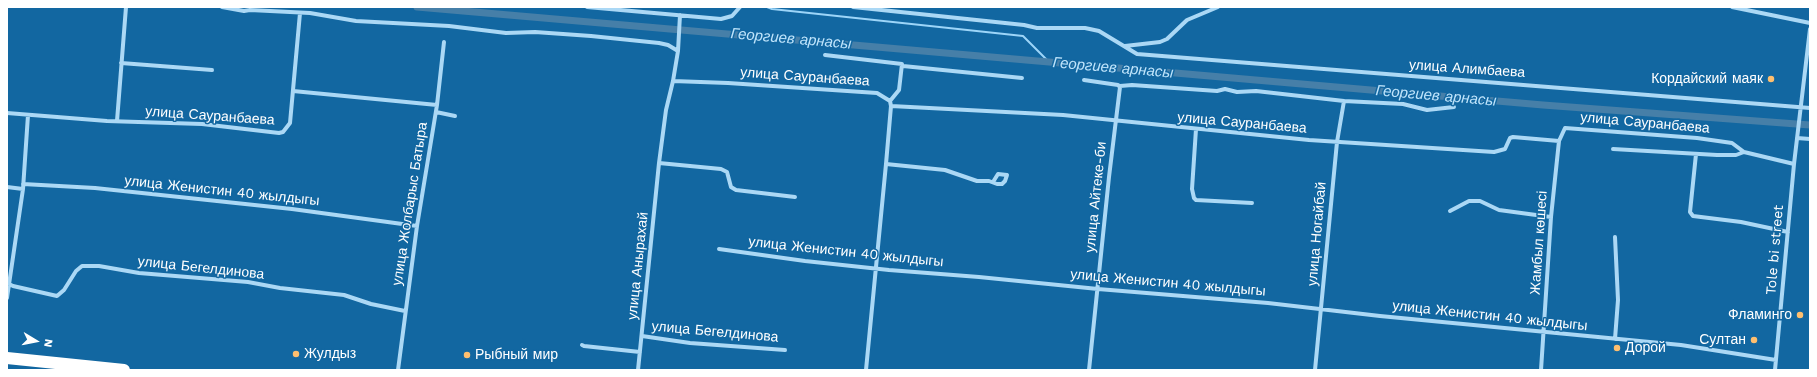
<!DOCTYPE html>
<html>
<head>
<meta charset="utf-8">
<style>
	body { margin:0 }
	#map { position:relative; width:1817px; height:377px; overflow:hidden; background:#1267a1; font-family:"Work Sans",sans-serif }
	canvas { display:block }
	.frame { position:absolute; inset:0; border:8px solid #fff; pointer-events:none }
	.north { position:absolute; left:16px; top:321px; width:40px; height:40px; -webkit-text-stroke:3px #1267a1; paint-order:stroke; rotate:100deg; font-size:11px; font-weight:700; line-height:16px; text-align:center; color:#fff }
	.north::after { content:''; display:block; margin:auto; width:14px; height:18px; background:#fff; clip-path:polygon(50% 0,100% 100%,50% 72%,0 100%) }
</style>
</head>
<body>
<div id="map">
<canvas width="1817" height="377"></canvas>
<div class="frame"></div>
<div class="north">N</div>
</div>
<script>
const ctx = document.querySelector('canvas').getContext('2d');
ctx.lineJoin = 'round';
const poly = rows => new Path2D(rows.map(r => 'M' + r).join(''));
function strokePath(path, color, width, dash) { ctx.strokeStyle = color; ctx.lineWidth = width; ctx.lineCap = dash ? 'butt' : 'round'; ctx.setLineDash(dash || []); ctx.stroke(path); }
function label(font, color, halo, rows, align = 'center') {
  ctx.font = font + ' "Work Sans",sans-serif'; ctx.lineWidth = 3; ctx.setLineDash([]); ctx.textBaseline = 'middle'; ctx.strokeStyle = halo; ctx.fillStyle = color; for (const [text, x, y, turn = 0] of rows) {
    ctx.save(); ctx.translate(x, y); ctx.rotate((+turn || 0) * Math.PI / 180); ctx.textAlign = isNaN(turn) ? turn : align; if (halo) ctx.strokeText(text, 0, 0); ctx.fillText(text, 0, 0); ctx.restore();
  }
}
const stream = poly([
	[767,7,772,9,1023,36,1048,61]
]);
const canal = poly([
	[417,7,1543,105,1810,125]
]);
const street = poly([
	[222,7,244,11,250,10,310,13,356,21,449,26,506,33,535,32,591,36,659,43,668,45,678,51],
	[587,7,721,19,732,16,740,7],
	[853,7,1024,25,1037,28,1085,28,1099,31,1137,54,1810,108],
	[1732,7,1810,23],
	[1125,46,1160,42,1167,39,1187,20,1218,7],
	[825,55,902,64,899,90,890,101],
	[121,63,212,70],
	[903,66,1022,78],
	[1084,80,1118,85,1120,87,1109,177,1089,370],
	[673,81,728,83,877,93,890,101,891,106,886,164,866,370],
	[1120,86,1132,85,1217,91,1225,89,1237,92,1256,91,1344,101,1403,104,1427,110,1454,107],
	[293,91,437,105],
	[891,106,1063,115,1309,140,1494,152,1505,149,1510,138,1513,137,1559,141],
	[436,112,455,116],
	[7,113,107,121,202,124,279,133,283,132,290,123,300,13],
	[117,121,126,7],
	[1196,129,1192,189,1194,198,1196,200,1252,203],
	[1797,138,1810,139],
	[1613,149,1717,155,1736,155,1744,152],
	[1696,154,1690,212,1693,216,1741,222,1788,232],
	[659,163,721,169,727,172,731,187,736,190,795,197],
	[886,164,945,170,977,181,989,181,997,184,1002,184,1005,181,1007,175,998,174,993,182],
	[23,184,95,188,292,209,417,226],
	[7,187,23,189],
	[1450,211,1469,201,1480,201,1499,210,1551,217],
	[719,249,805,261,889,270,979,277,1098,289,1268,303,1380,316,1681,345,1776,360],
	[7,283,13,286,57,296,64,290,76,271,82,266,99,266,139,273,248,282,280,288,344,295,371,304,405,311],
	[7,298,23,189,28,115],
	[642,336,690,343,785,350],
	[1615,339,1618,300,1615,237],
	[582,345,584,346,640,352],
	[398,370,417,226,437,105,444,42],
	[638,370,659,163,666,110,673,81,678,51,680,15],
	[1315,370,1337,142,1344,101],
	[1541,370,1551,217,1559,141,1565,128,1697,138,1732,143,1744,152,1794,164],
	[1775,370,1794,164,1810,29]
]);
const highway = poly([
	[7,358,124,370]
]);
const markers = [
	[1771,79,4,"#ffbf6f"],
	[1800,315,4,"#ffbf6f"],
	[1754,340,4,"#ffbf6f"],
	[1617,348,4,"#ffbf6f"],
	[296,354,4,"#ffbf6f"],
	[467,355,4,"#ffbf6f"]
];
const streetNames = [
	["улица Алимбаева",1467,69,4],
	["улица Сауранбаева",805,77,4],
	["улица Сауранбаева",210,116,4],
	["улица Сауранбаева",1242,123,5],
	["улица Сауранбаева",1645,123,5],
	["улица Женистин 40 жылдыгы",222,191,6],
	["улица Айтеке-би",1096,197,-84],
	["улица Жолбарыс Батыра",410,204,-81],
	["улица Ногайбай",1317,234,-85],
	["Жамбыл көшесі",1539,243,-86],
	["Tole bi street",1775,250,-85],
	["улица Женистин 40 жылдыгы",846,252,6],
	["улица Анырахай",638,266,-84],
	["улица Бегелдинова",201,268,6],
	["улица Женистин 40 жылдыгы",1168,283,5],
	["улица Женистин 40 жылдыгы",1490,316,6],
	["улица Бегелдинова",715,332,5]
];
const poiNames = [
	["Кордайский маяк",1763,79],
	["Фламинго",1792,315],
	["Султан",1746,340],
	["Дорой",1625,348,"left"],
	["Жулдыз",304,354,"left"],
	["Рыбный мир",475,355,"left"]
];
const waterNames = [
	["Георгиев арнасы",791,39,5],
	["Георгиев арнасы",1113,68,5],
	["Георгиев арнасы",1436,96,5]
];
strokePath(stream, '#9dd5f8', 2);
strokePath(canal, '#467fa8', 7);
strokePath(street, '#abd8f5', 4);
strokePath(highway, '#fff', 12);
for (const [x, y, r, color] of markers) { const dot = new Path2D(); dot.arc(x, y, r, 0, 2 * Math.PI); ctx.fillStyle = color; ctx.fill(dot); strokePath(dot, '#1267a1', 1.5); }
label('14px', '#fff', '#1267a1', streetNames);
label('14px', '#fff', '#1267a1', poiNames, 'right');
label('italic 15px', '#bfe4fb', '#1267a1', waterNames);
</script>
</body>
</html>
